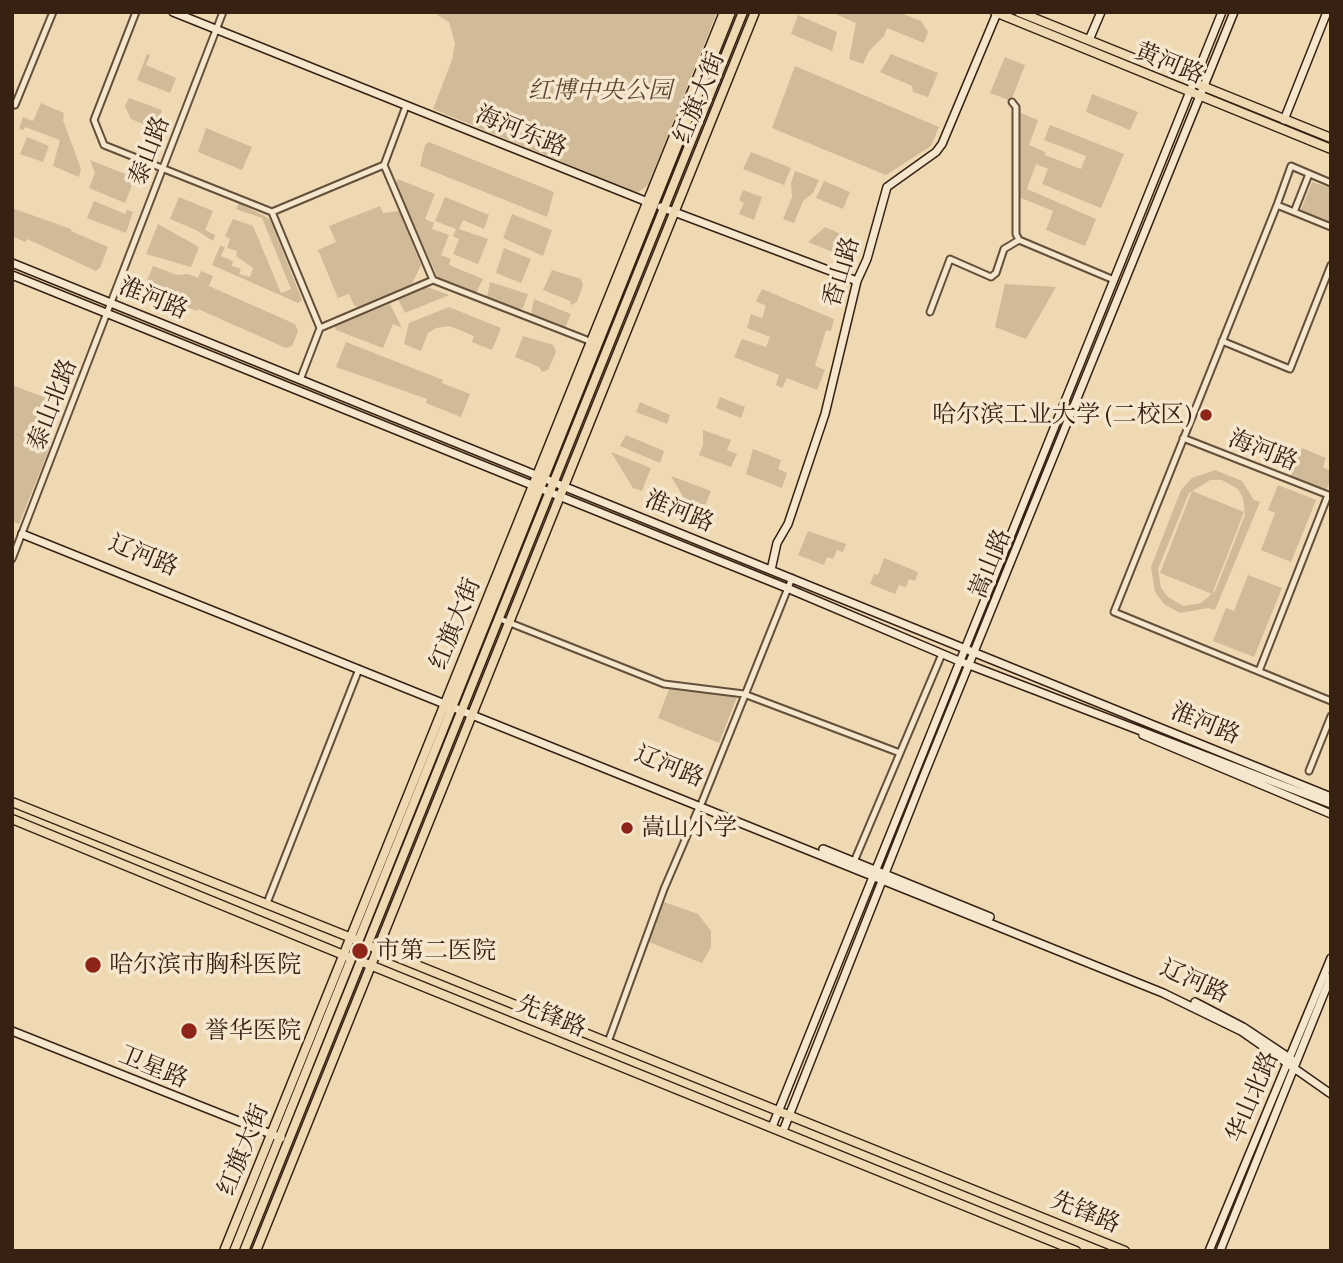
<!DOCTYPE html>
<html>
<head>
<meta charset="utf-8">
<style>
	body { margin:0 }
	#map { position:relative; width:1343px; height:1263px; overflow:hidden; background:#efd9b3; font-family:"EB Garamond",serif }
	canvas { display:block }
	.frame { position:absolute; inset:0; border:14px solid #362113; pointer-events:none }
</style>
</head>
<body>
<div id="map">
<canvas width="1343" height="1263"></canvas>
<div class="frame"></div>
</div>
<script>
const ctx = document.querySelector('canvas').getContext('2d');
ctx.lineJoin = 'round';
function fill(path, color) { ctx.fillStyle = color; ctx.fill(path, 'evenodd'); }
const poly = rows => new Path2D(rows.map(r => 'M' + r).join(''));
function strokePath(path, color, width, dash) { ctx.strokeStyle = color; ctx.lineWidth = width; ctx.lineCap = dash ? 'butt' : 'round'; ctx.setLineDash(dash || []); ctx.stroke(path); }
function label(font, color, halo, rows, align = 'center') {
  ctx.font = font + ' "EB Garamond","Noto Serif SC",serif'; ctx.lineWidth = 7; ctx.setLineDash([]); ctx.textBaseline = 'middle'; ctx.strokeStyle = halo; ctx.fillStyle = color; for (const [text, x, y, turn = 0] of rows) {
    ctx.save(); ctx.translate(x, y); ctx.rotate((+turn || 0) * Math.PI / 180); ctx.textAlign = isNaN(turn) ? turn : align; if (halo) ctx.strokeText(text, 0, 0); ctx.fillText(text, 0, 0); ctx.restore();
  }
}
const green = poly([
	[440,12,717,12,648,185,637,193,433,109,452,60,455,43,449,22,437,15],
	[831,12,898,12,921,21,928,32,924,43,887,28,884,36,869,51,863,64,849,59,856,23],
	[798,15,837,32,832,51,791,34],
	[147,54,150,55,146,65,176,78,170,93,137,80],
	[891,54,938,73,928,97,913,92,912,86,880,72],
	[1005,57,1025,65,1011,101,990,93],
	[795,66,939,127,931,146,886,175,772,128],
	[1092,94,1138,112,1130,130,1086,112],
	[129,98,162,110,155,129,131,119,125,106],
	[41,103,64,113,63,120,81,169,79,177,53,166,60,140,25,127,23,130,19,129,23,117,33,121],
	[1016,111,1038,120,1029,145,1045,152,1045,155,1081,169,1086,156,1044,140,1050,125,1124,154,1101,208,1042,184,1048,169,1036,164,1027,189,1096,219,1085,246,1046,230,1053,211,1016,196],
	[206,128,252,147,242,170,198,152],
	[27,137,49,146,43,162,20,154],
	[429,142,554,192,547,217,420,166,425,145],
	[751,152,791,168,784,185,743,169],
	[90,160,135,178,125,203,89,188,95,173],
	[795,171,819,180,813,193,803,201,794,223,783,219,792,197,791,183],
	[398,179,435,194,425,219,434,223,432,229,449,235,441,255,451,259,449,265,483,279,476,293,438,278,395,183],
	[824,181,850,192,843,209,816,198],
	[1312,182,1331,188,1331,224,1301,210],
	[743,190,762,197,754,220,739,214,744,203,739,200],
	[179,197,213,211,205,230,215,235,213,241,196,230,170,219],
	[445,197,489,215,484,229,463,220,459,229,488,239,478,264,453,254,459,239,453,236,456,229,435,221],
	[94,201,125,214,127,210,133,212,126,233,87,218],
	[239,203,270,219,302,300,298,303,212,265,220,246,225,247,221,256,233,261,232,266,241,269,239,274,250,277,253,268,236,256,237,251,227,248,230,239,225,236,233,219,253,226,281,293,291,289,262,218,236,209],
	[380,206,383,213,399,211,421,265,412,284,359,308,354,305,349,294,338,298,318,250,336,242,329,226],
	[12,208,71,229,71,231,108,247,100,268,96,271,27,239,25,242,12,236],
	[512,214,552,230,543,256,503,238],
	[158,224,199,247,191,267,146,254],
	[825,227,839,233,840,255,808,242],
	[504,248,531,259,521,283,496,273],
	[153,266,177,275,188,274,198,278,201,271,213,276,209,286,295,324,298,331,292,346,286,348,198,309,197,311,143,290],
	[552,270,581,279,583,285,577,302,571,305,570,301,543,290],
	[490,282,528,294,523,308,518,310,487,297],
	[1005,284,1056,287,1026,339,995,327],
	[427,287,449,295,405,313,398,299],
	[762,289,834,319,831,331,826,330,815,366,825,370,817,390,822,392,787,378,782,388,776,385,779,375,734,357,742,339,766,347,770,337,747,328,751,314,762,318,766,306,756,301],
	[534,299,571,314,565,328,531,314],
	[390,304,402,328,393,324,383,348,336,330,335,326],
	[449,307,501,328,492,350,472,342,474,336,450,326,436,328,428,333,421,351,404,344,409,323],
	[523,336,553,345,556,352,548,370,542,372,539,367,515,357],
	[346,342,443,380,442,383,470,394,461,417,426,403,427,399,336,367],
	[12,385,46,398,33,437,34,441,50,447,19,524,12,521],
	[720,397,745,407,741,418,716,408],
	[640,402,670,415,667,424,636,412],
	[703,430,731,440,727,450,737,454,731,467,699,455,703,445],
	[626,435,664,451,660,463,620,446],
	[1302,448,1326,458,1323,467,1331,471,1331,480,1325,492,1290,478],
	[753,449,781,460,778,469,787,473,782,488,746,474],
	[611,452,651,468,642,491,633,488],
	[1215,470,1242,481,1254,500,1260,502,1215,610,1208,608,1180,613,1164,604,1155,592,1151,567,1181,490,1192,478],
	[1210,480,1222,480,1238,489,1243,498,1245,515,1215,591,1201,603,1184,606,1168,597,1161,588,1158,569,1189,493],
	[671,476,711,491,701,515,692,512],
	[1278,485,1316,500,1291,562,1261,550,1275,513,1268,510],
	[1192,491,1244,512,1212,594,1160,573],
	[808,531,846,544,843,552,837,550,833,559,827,557,824,565,798,555],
	[884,558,918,572,915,581,909,579,906,587,899,585,895,594,870,584,874,574,878,575],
	[1248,575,1282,588,1254,657,1213,641,1226,608,1234,611],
	[669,689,737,697,719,743,658,718],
	[664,902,698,914,711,931,711,947,702,963,649,942]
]);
const street = poly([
	[136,12,94,120,104,145,272,212],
	[1012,102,1016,107,1016,234,1019,240,1114,280],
	[12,104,15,105,53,12],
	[384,165,406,106],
	[1277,205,1291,166,1331,183],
	[1294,212,1309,174],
	[1331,227,1277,205,1114,612,1331,701],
	[433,280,592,342],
	[930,312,950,259,991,277,996,273,1004,249,1019,240],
	[1222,341,1290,369,1331,265],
	[300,380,320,328,272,212,384,165,433,280,320,328],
	[1183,438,1331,496],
	[12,559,223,12],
	[500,619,664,684,744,694,900,753],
	[1259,671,1328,495],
	[1309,771,1331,716],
	[702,802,792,578],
	[853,864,942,654],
	[267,903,359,669],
	[608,1042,664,889,700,805]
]);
const secondary = poly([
	[173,12,650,203],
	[1089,40,1101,12],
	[1284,120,1327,12],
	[661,207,857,281],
	[12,263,1331,797],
	[12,275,787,588,959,661,1331,804],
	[22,534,1163,993,1241,1031,1331,1094],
	[771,570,777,543,788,524,825,414,857,281,867,259,887,187,936,152,942,144,997,13],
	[1143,735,1331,814],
	[823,849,990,917],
	[1195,1002,1243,1027,1291,1059],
	[12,1031,281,1138],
	[772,1127,1222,12],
	[783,1131,924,775,1234,12],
	[1209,1251,1331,958],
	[1220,1251,1331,976]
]);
const primary = poly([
	[995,12,1331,149],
	[1019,12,1331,138],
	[12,802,354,939],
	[12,819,346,956],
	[372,947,1125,1251],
	[365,963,1076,1251],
	[224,1251,724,12],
	[234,1251,731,12],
	[244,1251,743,12],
	[256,1251,755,12]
]);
const markers = [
	[1206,415,7,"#8f2418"],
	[627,828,7,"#8f2418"],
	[360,951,9,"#8f2418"],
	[93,965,9,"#8f2418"],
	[189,1031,9,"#8f2418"]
];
const streetNames = [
	["黄河路",1169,64,22],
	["红旗大街",700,98,-68],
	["海河东路",521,132,22],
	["泰山路",150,151,-69],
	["香山路",842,272,-73],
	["淮河路",153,299,22],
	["泰山北路",53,405,-69],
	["海河路",1263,451,21],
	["淮河路",679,512,22],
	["辽河路",143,556,22],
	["嵩山路",991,564,-68],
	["红旗大街",456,624,-68],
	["淮河路",1205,724,22],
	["辽河路",669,767,22],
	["辽河路",1194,982,24],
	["先锋路",551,1017,22],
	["卫星路",153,1068,22],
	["华山北路",1253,1097,-67],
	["红旗大街",244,1150,-68],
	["先锋路",1085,1213,22]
];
const parkNames = [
	["红博中央公园",600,91]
];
const poiNames = [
	["哈尔滨工业大学 (二校区)",1192,415,"right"],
	["嵩山小学",641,828],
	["市第二医院",376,951],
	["哈尔滨市胸科医院",109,965],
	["誉华医院",205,1031]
];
fill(green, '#d0ba98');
strokePath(street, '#644f3b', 9);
strokePath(secondary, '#362113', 10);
strokePath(primary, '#362113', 11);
strokePath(street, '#f5e6ce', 5);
strokePath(secondary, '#f5e6ce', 7);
strokePath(primary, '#efd9b3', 8);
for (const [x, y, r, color] of markers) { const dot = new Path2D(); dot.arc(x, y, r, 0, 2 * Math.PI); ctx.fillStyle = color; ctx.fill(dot); strokePath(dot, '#f5e6ce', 2.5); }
label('24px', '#362113', '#f5e6ce', streetNames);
label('italic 24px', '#5c4734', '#f5e6ce', parkNames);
label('24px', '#362113', '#f5e6ce', poiNames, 'left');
</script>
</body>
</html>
